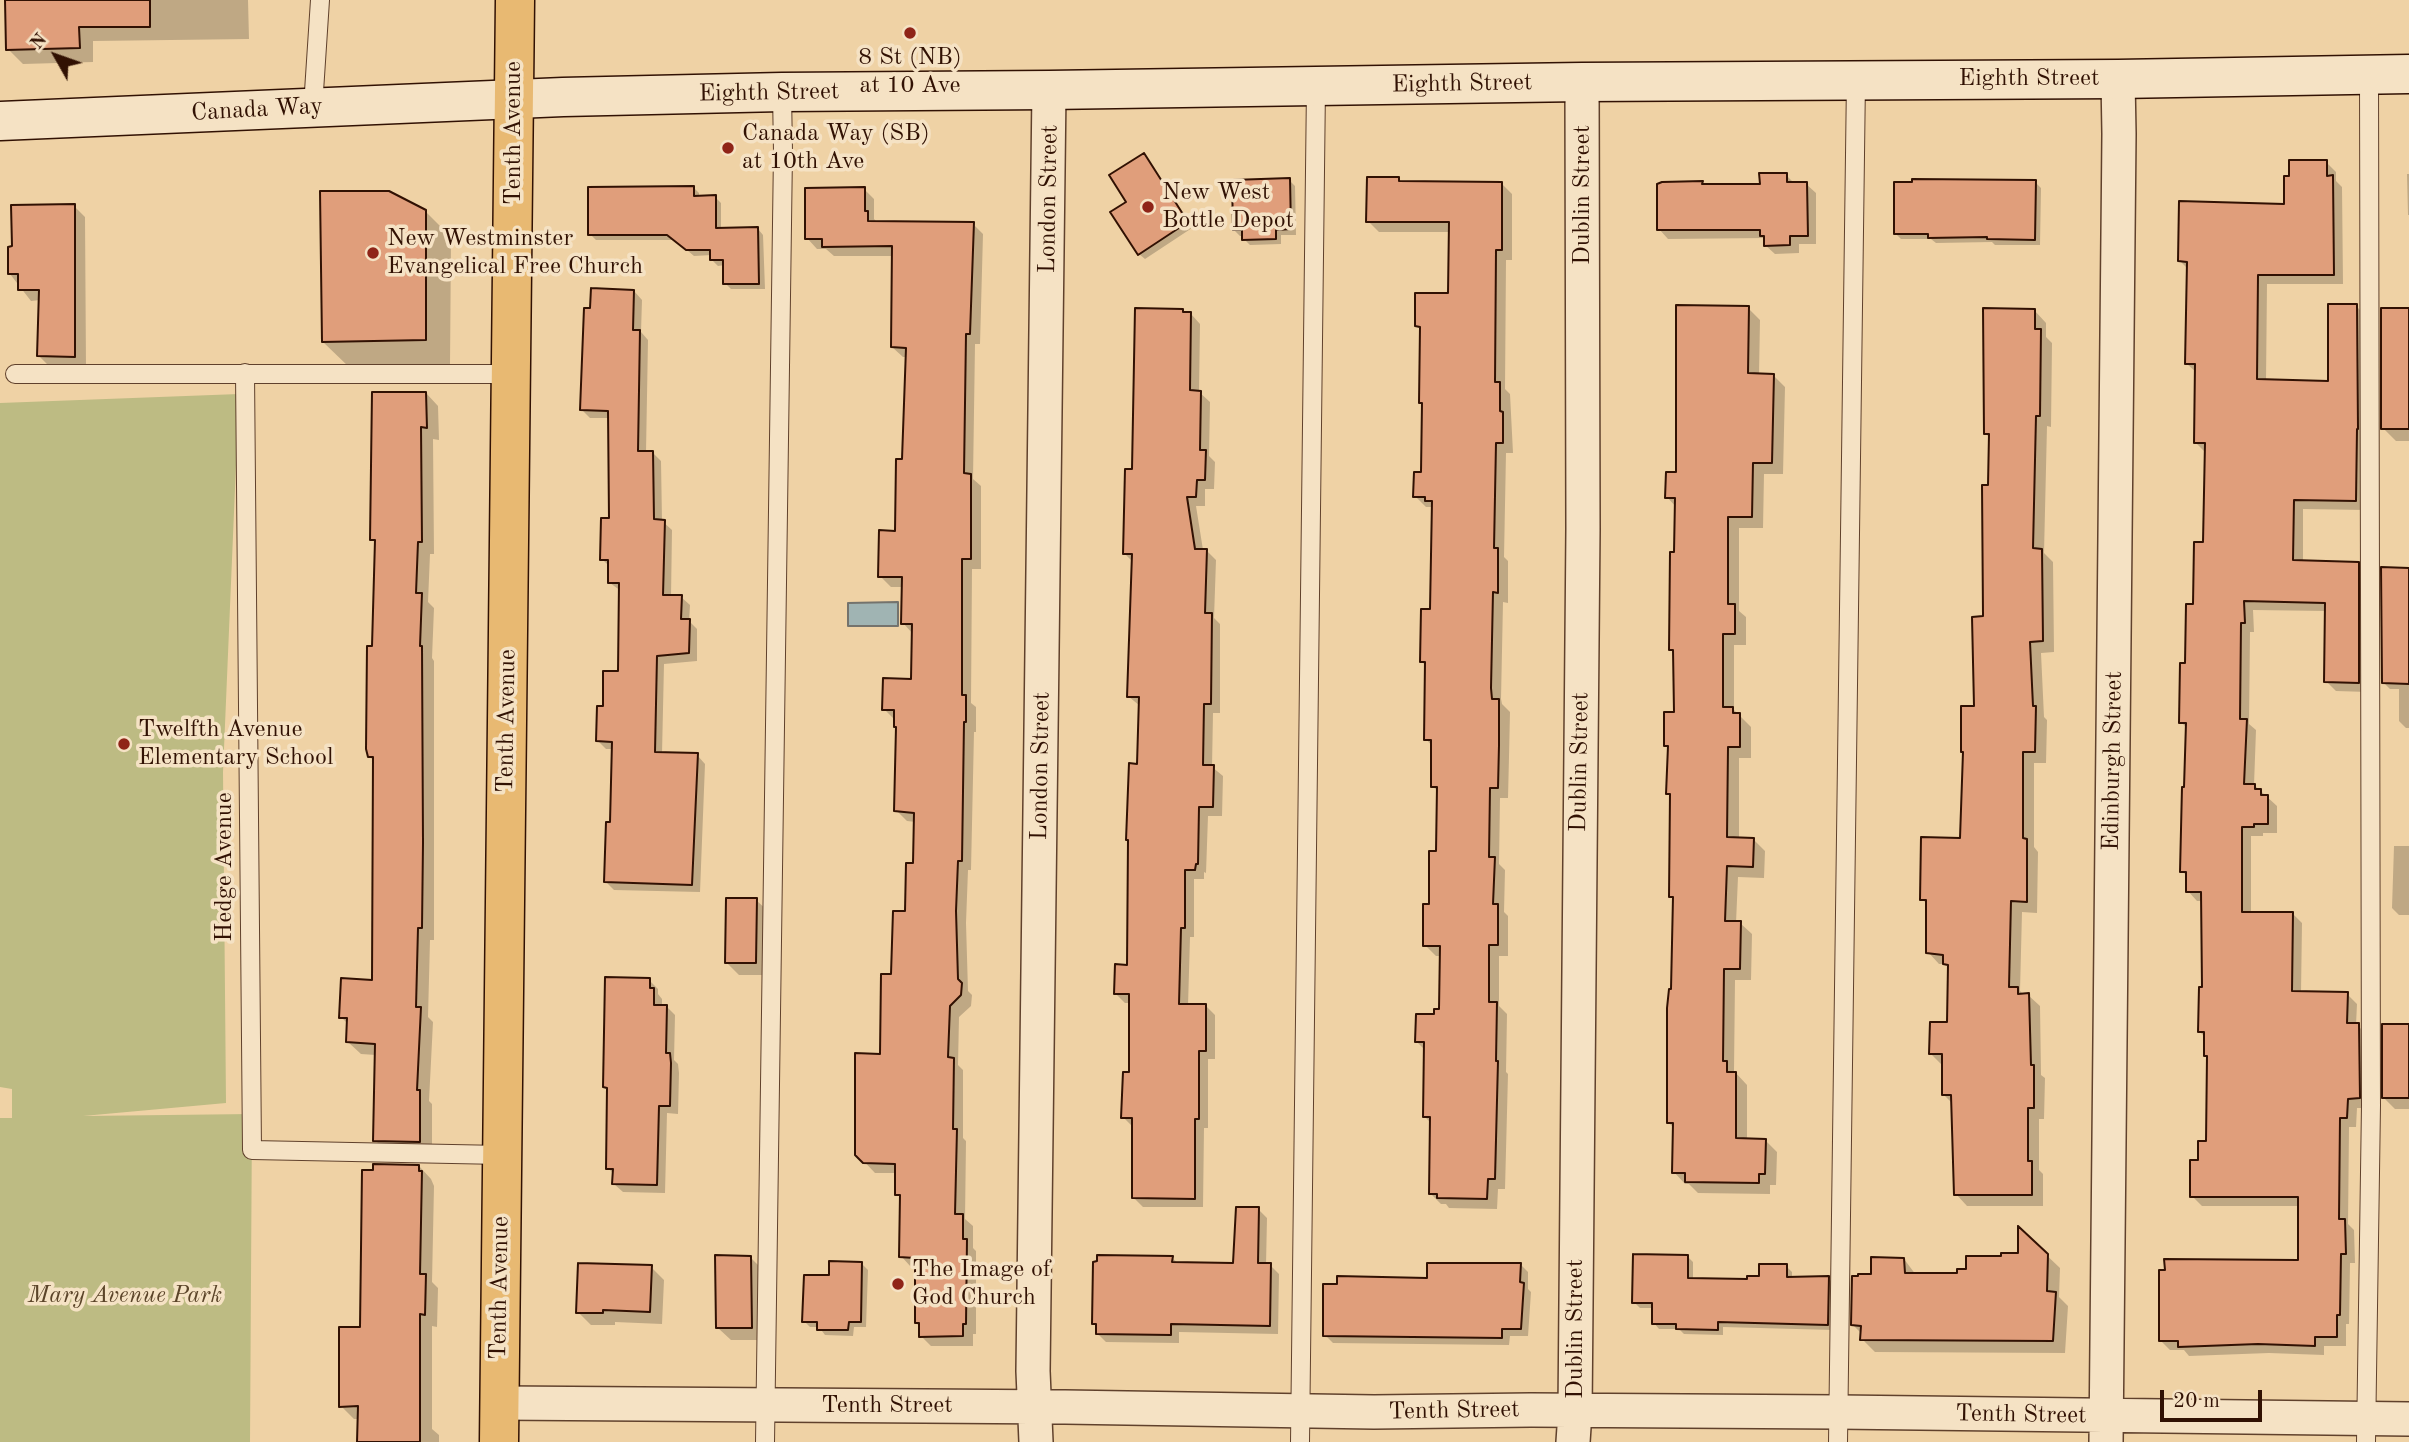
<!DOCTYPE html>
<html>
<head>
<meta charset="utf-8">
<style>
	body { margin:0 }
	#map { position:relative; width:2409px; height:1442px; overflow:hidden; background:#efd2a5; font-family:"Old Standard TT",serif }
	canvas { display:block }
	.north { position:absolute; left:21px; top:21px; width:70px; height:70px; -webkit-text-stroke:5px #f5e2c4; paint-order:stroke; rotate:310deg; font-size:19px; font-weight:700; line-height:28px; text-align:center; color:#311103 }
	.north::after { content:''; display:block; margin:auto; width:24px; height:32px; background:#311103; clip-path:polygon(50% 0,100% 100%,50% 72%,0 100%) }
	.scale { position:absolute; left:2160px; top:1390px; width:102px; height:32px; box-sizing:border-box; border:4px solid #311103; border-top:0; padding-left:9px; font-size:21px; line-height:24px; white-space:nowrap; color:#311103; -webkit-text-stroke:5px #f5e2c4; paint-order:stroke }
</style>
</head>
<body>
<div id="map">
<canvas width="2409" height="1442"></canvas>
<div class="north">N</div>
<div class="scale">20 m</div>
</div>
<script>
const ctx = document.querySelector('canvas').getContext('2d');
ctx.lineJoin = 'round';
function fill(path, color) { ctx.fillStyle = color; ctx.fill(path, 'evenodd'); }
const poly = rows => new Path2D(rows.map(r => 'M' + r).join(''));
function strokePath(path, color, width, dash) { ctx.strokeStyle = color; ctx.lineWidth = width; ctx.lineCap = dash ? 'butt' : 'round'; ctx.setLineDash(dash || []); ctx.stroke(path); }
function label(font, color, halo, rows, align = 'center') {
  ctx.font = font + ' "Old Standard TT",serif'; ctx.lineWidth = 7; ctx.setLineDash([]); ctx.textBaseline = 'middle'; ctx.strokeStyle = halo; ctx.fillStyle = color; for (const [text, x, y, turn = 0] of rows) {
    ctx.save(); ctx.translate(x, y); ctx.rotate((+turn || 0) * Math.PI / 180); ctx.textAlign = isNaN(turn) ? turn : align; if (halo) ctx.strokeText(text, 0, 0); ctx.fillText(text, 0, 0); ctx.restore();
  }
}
const green = poly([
	[239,394,223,772,226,1103,83,1116,252,1114,250,1442,0,1442,0,1118,12,1118,12,1089,0,1087,0,403]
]);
const water = poly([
	[898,602,898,626,848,626,848,603,898,602]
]);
const shadow = poly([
	[7,0,248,0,249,39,93,41,93,62,23,64,8,49],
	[1144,155,1192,228,1145,259,1139,254,1129,202],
	[2326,162,2336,172,2336,181,2342,187,2343,284,2267,284,2266,381,2329,383,2356,306,2366,316,2365,510,2303,509,2303,562,2358,563,2368,573,2368,692,2336,691,2326,681,2326,611,2253,610,2254,632,2250,632,2249,724,2256,730,2254,785,2277,806,2277,833,2263,833,2263,836,2251,836,2251,913,2292,913,2302,923,2301,993,2347,994,2357,1004,2356,1025,2369,1035,2369,1108,2357,1108,2356,1127,2349,1127,2348,1224,2354,1230,2355,1263,2350,1263,2349,1324,2346,1324,2346,1346,2324,1346,2324,1355,2269,1353,2189,1356,2184,1350,2170,1350,2160,1340,2300,1262,2300,1206,2202,1206,2192,1196,2200,1162,2208,1143,2208,1057,2206,1038,2200,1032,2203,988,2202,901,2197,901,2188,891,2188,877,2182,871,2188,729,2181,722,2195,606,2205,544,2205,452,2195,442,2197,373,2187,364,2188,269,2180,261,2286,206],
	[2407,174,2409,174,2409,215,2408,215],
	[1786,175,1795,184,1806,184,1816,193,1816,244,1799,244,1799,253,1775,254,1765,245,1765,238,1668,239,1659,229,1702,183,1704,185,1761,185],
	[1398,178,1403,183,1502,184,1512,194,1512,260,1506,260,1505,389,1510,394,1513,453,1506,453,1504,557,1508,561,1508,603,1503,602,1501,699,1502,704,1510,712,1509,757,1508,798,1500,798,1499,864,1505,870,1504,912,1508,916,1508,956,1499,956,1499,1006,1507,1014,1506,1072,1508,1074,1505,1189,1498,1189,1497,1209,1449,1208,1446,1204,1441,1204,1430,1193,1431,1123,1425,1117,1426,1051,1417,1042,1441,1011,1441,956,1436,956,1425,945,1438,852,1439,792,1433,787,1433,747,1426,739,1427,667,1422,662,1432,611,1433,507,1426,507,1415,496,1422,474,1423,405,1421,403,1422,331,1417,326,1450,295,1451,232,1379,232,1368,221],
	[1289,180,1295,186,1296,235,1281,235,1281,244,1250,245,1244,239,1244,236,1240,236,1234,230],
	[2035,182,2041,188,2040,245,1995,245,1992,242,1936,243,1931,239,1901,239,1895,233],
	[693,187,699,193,699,197,715,197,721,203,721,230,758,229,763,235,765,289,731,289,725,283,725,265,718,266,712,260,712,255,694,256,675,240,596,240,590,234],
	[864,189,874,199,874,219,878,223,973,224,983,234,980,344,975,344,973,479,981,486,981,569,972,569,971,703,976,707,976,732,974,732,971,870,968,870,966,923,968,991,972,995,971,1006,959,1017,958,1065,963,1070,963,1138,966,1141,965,1219,973,1226,973,1248,976,1251,976,1334,973,1334,973,1346,931,1346,921,1336,920,1327,916,1323,917,1267,911,1267,901,1256,902,1199,897,1194,897,1173,875,1173,857,1154,881,1055,893,976,915,865,916,822,907,821,896,810,898,728,894,719,884,709,913,681,913,634,903,623,903,587,891,587,880,576,897,532,903,460,907,357,903,357,892,347,894,256,834,256,826,249,817,249,807,238],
	[74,206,85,217,86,368,50,367,39,356,40,300,31,301,10,274,13,248],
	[425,211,451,237,450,365,349,367,323,342],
	[634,291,642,300,641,332,648,340,646,452,652,452,661,461,662,521,672,530,671,597,681,597,690,605,689,621,697,629,697,661,664,664,662,754,697,755,705,764,700,892,614,890,606,882,612,824,614,749,606,749,598,741,604,707,619,673,621,591,610,583,610,567,602,559,611,520,610,418,590,418,582,410,592,310],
	[1748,308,1760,320,1759,375,1773,375,1785,387,1783,474,1764,474,1763,528,1739,528,1739,611,1746,617,1746,645,1734,645,1734,710,1751,727,1751,758,1739,758,1739,839,1753,839,1765,851,1764,878,1738,877,1736,923,1740,923,1752,934,1751,980,1735,980,1734,1071,1747,1085,1747,1140,1765,1140,1777,1152,1776,1185,1770,1185,1770,1194,1698,1193,1689,1184,1685,1184,1674,1172,1674,1128,1669,1123,1674,899,1671,896,1672,797,1668,793,1669,749,1666,745,1676,714,1675,653,1671,649,1676,507,1667,497],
	[2409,309,2409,441,2396,441,2383,428],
	[1183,310,1186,314,1191,314,1200,324,1199,392,1210,402,1209,456,1215,462,1214,489,1205,489,1205,506,1196,506,1203,550,1206,550,1216,560,1214,618,1220,624,1220,713,1213,713,1212,767,1223,776,1222,816,1208,816,1206,873,1204,872,1204,879,1194,879,1194,937,1190,937,1188,1006,1206,1006,1215,1015,1215,1059,1208,1059,1208,1128,1204,1128,1203,1207,1143,1207,1134,1198,1134,1128,1123,1117,1131,1073,1131,1003,1125,1003,1115,993,1129,967,1140,706,1128,696,1133,562,1124,553,1134,471],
	[2035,311,2046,323,2046,337,2052,343,2051,427,2047,426,2044,553,2053,562,2054,652,2041,653,2044,717,2047,720,2046,763,2034,763,2034,847,2038,852,2037,913,2022,912,2020,991,2024,995,2028,995,2040,1006,2041,1075,2045,1078,2044,1119,2039,1119,2039,1170,2043,1174,2043,1206,1967,1206,1956,1194,1953,1104,1943,1094,1943,1066,1931,1054,1949,1024,1950,968,1946,964,1939,964,1928,952,1928,905,1922,899,1962,840,1985,618,1990,438,1985,433],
	[426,393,438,406,439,440,433,439,434,554,430,554,428,602,434,608,432,658,434,661,434,940,430,940,428,1017,433,1022,429,1101,432,1104,432,1154,388,1153,375,1140,376,1055,361,1054,348,1042,349,1025,341,1017,374,981,375,762,369,756,376,544,372,539],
	[2409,569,2409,728,2406,728,2399,721,2399,689,2390,689,2383,682],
	[2394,846,2409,846,2409,915,2399,915,2392,908],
	[756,900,769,912,768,975,739,975,726,962],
	[649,980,658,989,658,994,662,999,662,1007,667,1007,675,1015,674,1060,678,1064,679,1073,678,1114,667,1113,665,1193,623,1192,614,1184,614,1174,608,1168,608,1090,605,1087],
	[2409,1025,2409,1109,2395,1109,2384,1098],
	[419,1166,431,1179,434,1186,432,1282,438,1288,437,1327,432,1326,432,1429,439,1435,439,1442,359,1442,359,1419,354,1419,341,1406,362,1329],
	[1258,1209,1267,1218,1266,1265,1270,1265,1279,1274,1278,1334,1179,1332,1179,1343,1106,1342,1097,1333,1098,1327,1094,1323,1172,1258,1178,1263,1235,1264],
	[2020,1230,2060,1268,2059,1297,2068,1306,2065,1353,1875,1352,1862,1339,1862,1334,1853,1325,1872,1275,1904,1259,1916,1275,1959,1275,2020,1255],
	[1687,1256,1693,1262,1693,1279,1749,1281,1761,1278,1786,1266,1792,1272,1792,1278,1828,1278,1834,1284,1833,1330,1723,1327,1723,1335,1684,1334,1679,1329,1659,1329,1654,1323,1654,1308,1640,1308,1634,1302],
	[750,1257,763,1270,764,1340,731,1340,718,1328],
	[862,1264,868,1270,866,1327,854,1327,853,1336,825,1335,819,1327,810,1327,804,1321,831,1277],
	[1520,1264,1528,1272,1528,1289,1531,1292,1528,1336,1510,1336,1509,1345,1333,1343,1325,1335,1428,1279],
	[651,1267,664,1280,662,1324,615,1322,615,1325,591,1325,578,1312]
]);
const building = poly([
	[5,0,150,0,150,27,79,27,80,48,6,50,5,0],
	[1144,153,1188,222,1138,255,1110,212,1126,202,1109,175,1144,153],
	[2289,160,2327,160,2327,176,2333,175,2334,275,2258,275,2257,379,2328,381,2328,304,2357,304,2358,429,2357,429,2356,501,2294,500,2293,560,2359,562,2359,683,2324,682,2325,603,2244,601,2245,623,2241,623,2240,719,2247,719,2244,784,2255,784,2255,789,2261,789,2261,795,2268,795,2268,824,2254,824,2254,827,2242,827,2242,912,2293,912,2292,991,2348,992,2347,1023,2359,1023,2360,1098,2348,1099,2347,1118,2340,1118,2339,1219,2345,1219,2346,1254,2341,1254,2340,1315,2337,1315,2337,1337,2315,1337,2315,1346,2258,1344,2178,1347,2178,1341,2159,1341,2159,1270,2165,1270,2164,1259,2298,1260,2298,1197,2190,1197,2190,1160,2198,1160,2198,1141,2206,1141,2207,1056,2204,1056,2204,1032,2198,1032,2199,987,2202,987,2201,892,2186,892,2186,872,2180,872,2182,787,2184,787,2186,723,2179,723,2180,663,2185,663,2186,604,2193,604,2194,542,2203,542,2205,443,2194,443,2195,364,2185,364,2187,262,2178,261,2179,201,2284,204,2284,176,2289,176,2289,160],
	[1759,173,1787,173,1787,182,1807,182,1808,236,1790,236,1790,245,1764,246,1764,236,1760,236,1760,230,1657,230,1657,184,1662,182,1703,181,1702,184,1760,184,1759,173],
	[1367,177,1399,177,1399,181,1502,182,1502,250,1496,250,1495,382,1500,382,1500,411,1503,412,1503,443,1496,443,1494,548,1498,548,1498,593,1493,592,1491,688,1492,699,1499,699,1499,745,1498,788,1490,788,1489,857,1495,857,1493,904,1498,904,1498,945,1489,945,1489,1002,1497,1002,1496,1061,1498,1061,1495,1179,1488,1179,1487,1199,1437,1198,1437,1194,1429,1194,1430,1117,1423,1117,1424,1042,1415,1042,1416,1014,1434,1014,1434,1009,1439,1009,1440,946,1423,946,1423,904,1429,904,1429,851,1436,851,1437,787,1431,787,1431,740,1424,740,1425,662,1420,662,1421,609,1430,609,1432,501,1425,501,1425,497,1413,497,1414,472,1421,472,1422,403,1419,403,1420,327,1415,326,1415,293,1448,293,1449,222,1366,222,1367,177],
	[1290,178,1291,229,1276,230,1276,239,1242,240,1242,230,1233,230,1232,180,1290,178],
	[1912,179,2036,180,2035,240,1987,239,1987,237,1928,238,1928,234,1894,234,1894,182,1912,182,1912,179],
	[694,186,694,196,716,195,716,228,758,227,759,284,723,284,723,260,710,260,710,250,686,250,667,235,588,235,588,187,694,186],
	[865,187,865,211,868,211,868,221,974,222,970,334,966,334,964,473,971,474,971,559,962,559,962,695,966,695,966,722,964,722,962,861,958,861,956,911,958,979,962,983,961,995,950,1006,948,1057,954,1058,953,1129,957,1129,955,1214,963,1214,963,1239,967,1239,966,1324,963,1324,963,1336,919,1337,919,1323,915,1323,915,1258,899,1257,900,1195,895,1195,895,1164,863,1163,855,1155,855,1053,880,1054,881,974,891,974,893,911,905,911,906,863,913,863,914,813,894,811,896,727,894,727,894,710,882,710,883,678,911,679,912,624,901,624,902,577,878,577,879,530,895,531,896,459,902,459,906,348,891,347,892,246,822,247,822,239,805,239,805,188,865,187],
	[320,191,389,191,426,210,426,340,322,342,320,191],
	[75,204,75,357,37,356,39,290,18,290,18,274,8,274,8,247,12,246,11,205,75,204],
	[591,288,634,290,633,330,640,330,638,451,653,451,654,519,665,520,663,595,682,595,681,619,690,619,689,653,657,656,655,752,698,753,692,885,604,882,606,822,610,822,612,742,596,741,597,706,603,706,603,671,618,671,619,583,608,583,608,560,600,560,601,518,609,518,608,411,580,410,584,308,590,308,591,288],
	[1676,305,1749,306,1748,373,1774,374,1772,463,1753,463,1752,517,1728,517,1728,604,1735,604,1735,634,1723,634,1723,707,1733,707,1733,713,1740,713,1740,747,1728,747,1727,837,1754,838,1753,867,1727,866,1725,921,1741,921,1740,969,1724,969,1723,1061,1727,1061,1727,1072,1736,1072,1736,1138,1766,1139,1765,1174,1759,1174,1759,1183,1685,1182,1685,1173,1672,1173,1673,1123,1667,1123,1667,1008,1669,989,1671,989,1673,897,1669,897,1670,794,1666,794,1668,746,1664,746,1664,712,1674,712,1673,650,1669,650,1670,552,1674,552,1675,498,1665,498,1666,472,1676,472,1676,305],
	[1135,308,1183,309,1183,312,1191,312,1190,390,1201,391,1200,450,1206,450,1205,480,1197,480,1196,497,1187,497,1195,549,1207,549,1205,613,1212,613,1211,704,1204,704,1203,765,1214,765,1213,807,1199,807,1198,864,1196,864,1195,870,1185,870,1185,928,1181,928,1179,1004,1206,1004,1206,1051,1199,1051,1199,1119,1195,1119,1195,1199,1132,1198,1132,1118,1121,1118,1123,1072,1129,1072,1129,994,1114,994,1115,964,1127,965,1128,840,1126,840,1129,763,1137,764,1139,697,1127,697,1132,554,1123,554,1125,469,1132,469,1135,308],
	[1983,308,2035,309,2035,329,2041,329,2040,416,2036,416,2033,548,2042,549,2043,641,2030,642,2033,706,2036,706,2035,752,2023,752,2023,838,2027,839,2027,902,2011,901,2009,987,2018,987,2018,994,2029,993,2031,1065,2034,1065,2034,1108,2028,1108,2028,1161,2032,1161,2032,1195,1954,1195,1951,1095,1942,1095,1942,1054,1929,1054,1930,1022,1947,1022,1948,965,1943,964,1943,955,1926,953,1926,900,1920,900,1921,837,1960,838,1963,752,1961,752,1961,706,1974,706,1972,617,1983,616,1982,485,1988,485,1989,434,1984,434,1983,308],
	[2381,308,2409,308,2409,429,2381,429,2381,308],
	[372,392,426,392,427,428,421,427,422,542,418,542,416,593,422,593,420,646,422,646,423,843,422,928,418,928,416,1007,421,1007,417,1090,420,1090,420,1142,373,1141,375,1044,346,1042,347,1018,339,1018,341,978,372,980,373,757,368,757,366,749,367,646,372,646,375,540,370,540,372,392],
	[2381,567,2409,568,2409,684,2382,683,2381,567],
	[726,898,757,898,756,963,725,963,726,898],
	[605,977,650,978,650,988,654,988,654,1005,667,1005,666,1053,670,1053,671,1063,670,1106,659,1106,657,1185,612,1184,613,1169,606,1169,607,1088,603,1087,605,977],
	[2382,1024,2409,1024,2409,1098,2382,1098,2382,1024],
	[373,1164,419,1165,419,1171,422,1171,420,1274,426,1274,425,1315,420,1314,420,1442,357,1442,358,1406,339,1407,339,1327,360,1327,362,1170,373,1170,373,1164],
	[1236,1207,1259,1207,1258,1263,1271,1263,1270,1326,1171,1324,1171,1335,1096,1334,1096,1324,1092,1324,1093,1262,1097,1261,1097,1255,1173,1256,1172,1262,1233,1263,1236,1207],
	[2018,1226,2048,1254,2047,1291,2056,1292,2053,1341,1860,1340,1861,1326,1851,1325,1852,1276,1858,1276,1858,1274,1871,1274,1871,1257,1904,1258,1905,1273,1957,1273,1957,1269,1966,1269,1966,1256,2001,1256,2001,1253,2018,1253,2018,1226],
	[1633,1254,1688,1255,1688,1278,1747,1279,1747,1276,1759,1276,1759,1264,1787,1264,1787,1277,1829,1276,1828,1325,1718,1322,1718,1330,1676,1329,1676,1324,1652,1324,1652,1303,1632,1303,1633,1254],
	[715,1255,751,1256,752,1328,716,1328,715,1255],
	[829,1261,862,1262,861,1322,849,1322,848,1330,817,1330,817,1322,802,1322,804,1275,829,1275,829,1261],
	[578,1263,652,1265,650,1312,603,1310,603,1313,576,1313,578,1263],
	[1427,1263,1521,1263,1520,1282,1524,1283,1521,1329,1502,1329,1502,1338,1323,1336,1323,1284,1337,1284,1337,1276,1427,1278,1427,1263]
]);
const lane = poly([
	[313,107,320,0],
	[245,373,252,1150,502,1155],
	[15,374,511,374],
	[765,1442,783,152,782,92],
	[1300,1442,1316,86],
	[1838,1442,1856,79],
	[2366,1442,2371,1105,2369,76]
]);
const street = poly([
	[499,1403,1065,1407,1374,1412,1531,1410,1838,1412,2409,1419],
	[1036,1442,1033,1371,1049,90],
	[1573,1442,1575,1412,1583,529,1582,82],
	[2106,1442,2119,134,2118,79]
]);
const secondary = poly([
	[0,121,563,97,782,92,1049,90,1582,82,2118,79,2409,74]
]);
const primary = poly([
	[499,1442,515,0]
]);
const markers = [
	[910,33,7,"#8f2418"],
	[728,148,7,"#8f2418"],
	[1148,207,7,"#8f2418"],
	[373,253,7,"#8f2418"],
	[124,744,7,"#8f2418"],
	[898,1284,7,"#8f2418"]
];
const poiNames = [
	["8 St (NB)",910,58,"center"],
	["at 10 Ave",910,86,"center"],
	["Canada Way (SB)",742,134],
	["at 10th Ave",742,162],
	["New West",1162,193],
	["Bottle Depot",1162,221],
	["New Westminster",387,239],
	["Evangelical Free Church",387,267],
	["Twelfth Avenue",138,730],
	["Elementary School",138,758],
	["The Image of",912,1270],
	["God Church",912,1298]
];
const streetNames = [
	["Eighth Street",2029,79],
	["Eighth Street",1462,84,-1],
	["Eighth Street",769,93,-1],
	["Canada Way",257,110,-3],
	["Tenth Avenue",514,133,-90],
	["Dublin Street",1583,195,-90],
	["London Street",1049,199,-89],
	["Tenth Avenue",507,721,-89],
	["Edinburgh Street",2113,761,-89],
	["Dublin Street",1580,762,-89],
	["London Street",1041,766,-89],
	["Hedge Avenue",225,867,-90],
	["Tenth Avenue",500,1288,-89],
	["Dublin Street",1576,1329,-90],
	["Tenth Street",887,1406],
	["Tenth Street",1454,1411,-1],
	["Tenth Street",2021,1415,1]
];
const parkNames = [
	["Mary Avenue Park",125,1296]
];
fill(green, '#bdbb83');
fill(water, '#a0b4b3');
strokePath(water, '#74736d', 2);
fill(shadow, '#0003');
fill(building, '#e09e7b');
strokePath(building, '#311103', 2);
strokePath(lane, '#60412c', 20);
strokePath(street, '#60412c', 36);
strokePath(secondary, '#311103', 41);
strokePath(primary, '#311103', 41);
strokePath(lane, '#f5e2c4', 18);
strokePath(street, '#f5e2c4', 33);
strokePath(secondary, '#f5e2c4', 38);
strokePath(primary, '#e8b972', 38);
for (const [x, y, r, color] of markers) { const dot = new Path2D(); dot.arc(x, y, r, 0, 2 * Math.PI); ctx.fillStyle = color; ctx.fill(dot); strokePath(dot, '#f5e2c4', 2.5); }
label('24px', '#311103', '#f5e2c4', poiNames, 'left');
label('24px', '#311103', '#f5e2c4', streetNames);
label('italic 24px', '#5b4429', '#f5e2c4', parkNames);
</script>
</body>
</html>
